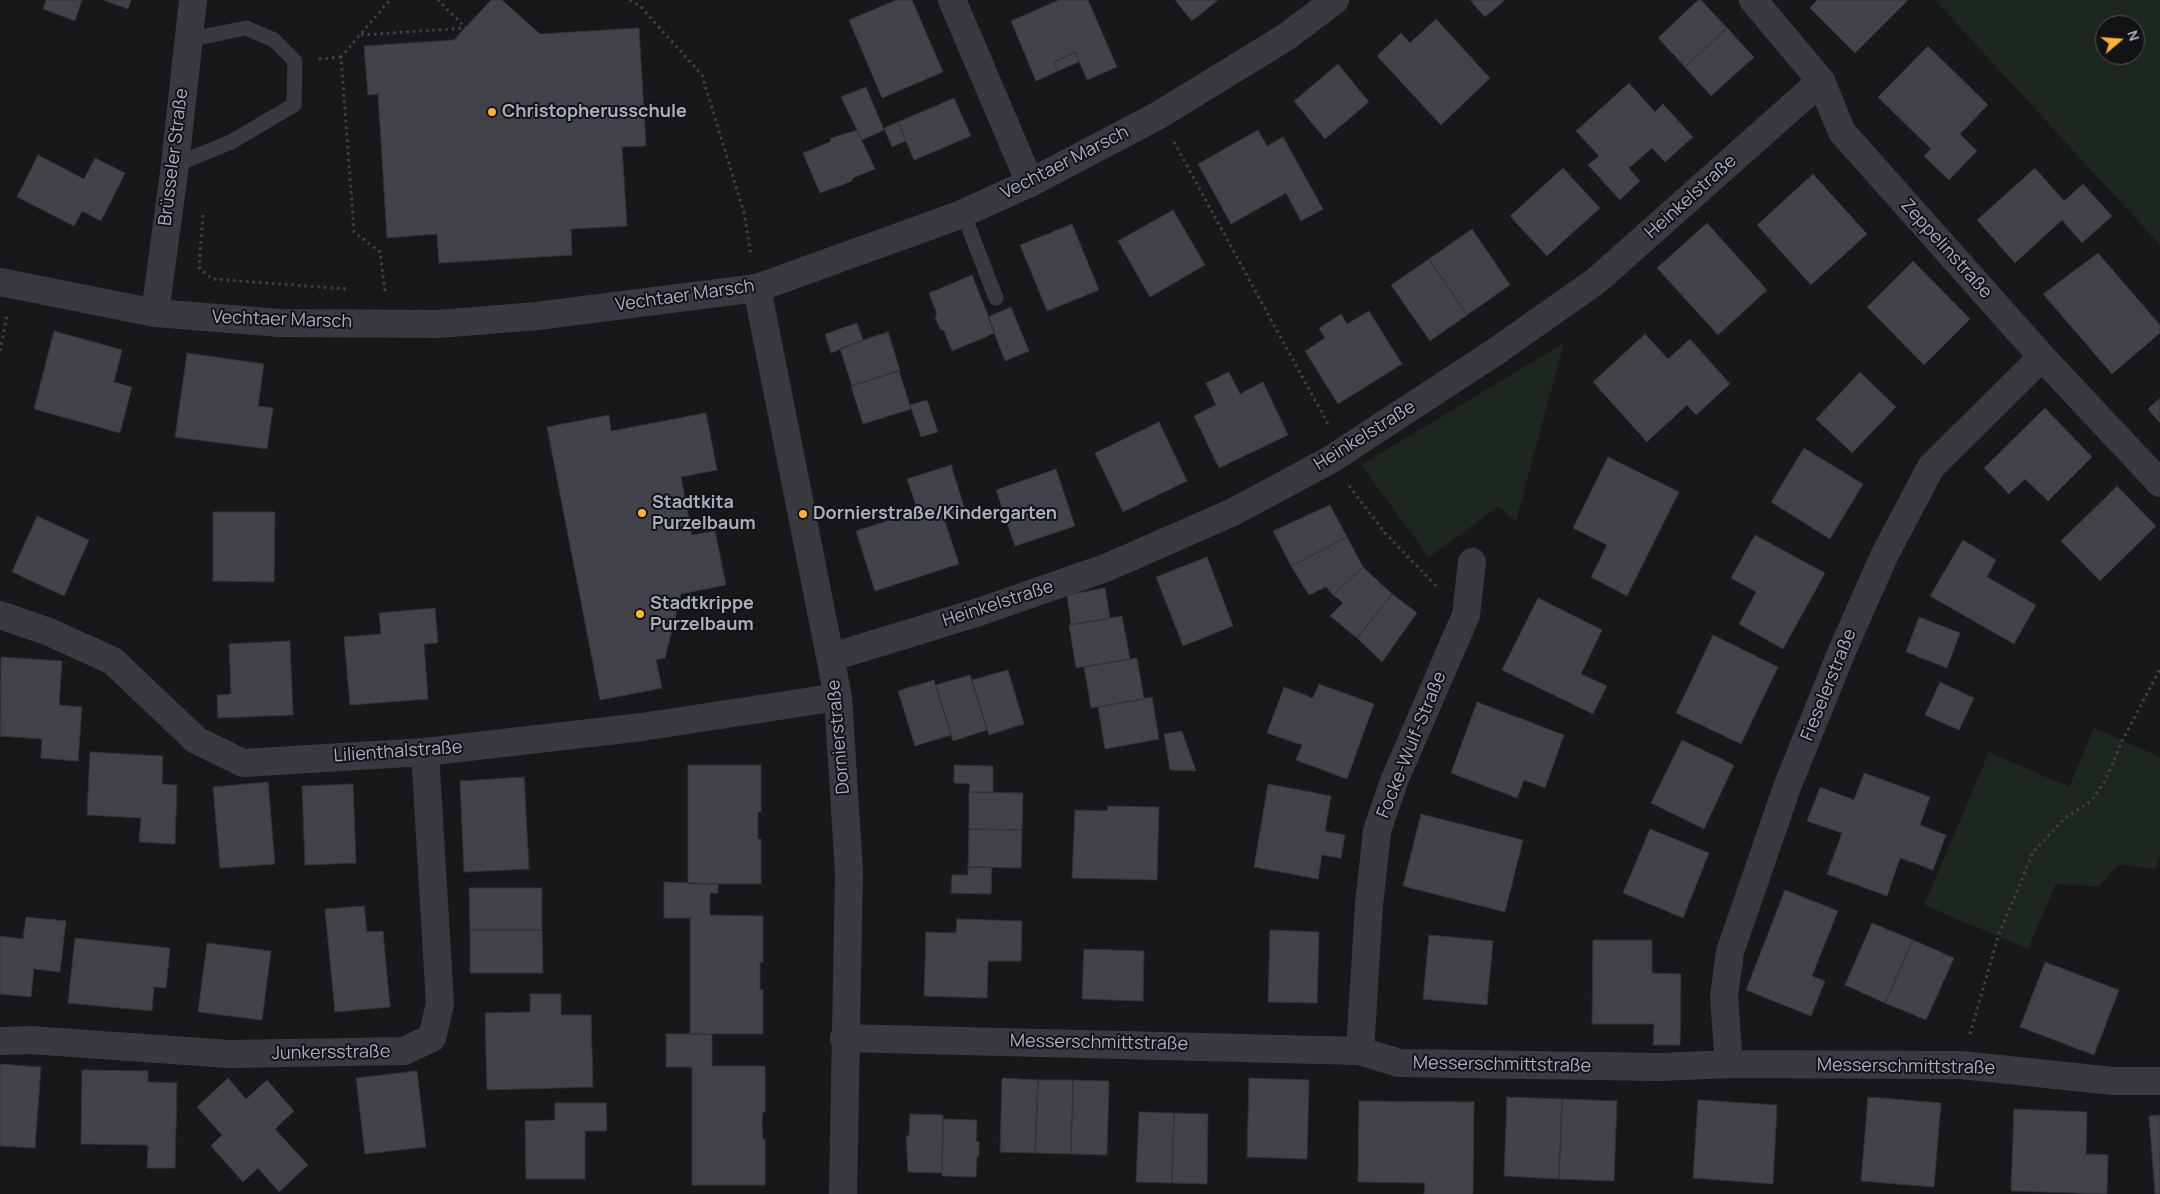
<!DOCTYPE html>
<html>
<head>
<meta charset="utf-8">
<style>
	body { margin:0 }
	#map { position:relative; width:2160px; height:1194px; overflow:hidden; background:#18181b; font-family:Manrope,sans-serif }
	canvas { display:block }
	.north { position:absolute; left:2095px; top:15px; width:50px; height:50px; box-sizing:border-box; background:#131316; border:1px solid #4f5158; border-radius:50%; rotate:72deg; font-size:14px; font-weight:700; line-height:20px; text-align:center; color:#a9afbc }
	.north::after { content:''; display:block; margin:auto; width:18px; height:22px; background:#ffb32c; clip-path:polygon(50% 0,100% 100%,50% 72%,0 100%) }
</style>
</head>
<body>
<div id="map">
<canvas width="2160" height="1194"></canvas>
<div class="north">N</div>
</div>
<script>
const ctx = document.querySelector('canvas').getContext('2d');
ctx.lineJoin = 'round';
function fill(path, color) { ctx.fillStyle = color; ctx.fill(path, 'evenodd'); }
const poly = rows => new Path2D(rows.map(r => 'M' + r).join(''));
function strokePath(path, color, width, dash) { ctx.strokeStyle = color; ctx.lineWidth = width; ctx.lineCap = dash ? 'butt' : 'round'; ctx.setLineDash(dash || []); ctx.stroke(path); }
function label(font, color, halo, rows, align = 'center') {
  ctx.font = font + ' Manrope,sans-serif'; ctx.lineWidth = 4; ctx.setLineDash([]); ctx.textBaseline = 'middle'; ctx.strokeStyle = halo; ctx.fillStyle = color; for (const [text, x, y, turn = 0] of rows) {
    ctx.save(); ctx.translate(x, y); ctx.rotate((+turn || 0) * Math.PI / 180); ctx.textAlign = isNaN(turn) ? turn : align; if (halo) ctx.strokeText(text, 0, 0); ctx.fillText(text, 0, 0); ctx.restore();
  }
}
const green = poly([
	[1935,0,2160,0,2160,245],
	[2105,25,2135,25,2135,55,2105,55],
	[1564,343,1516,521,1498,507,1429,557,1361,465],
	[2094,728,2160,757,2160,855,2156,869,2118,865,2099,887,2056,884,2028,949,1924,905,1989,752,2069,787]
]);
const building = poly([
	[46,0,82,0,75,21,43,9,46,0],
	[103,0,131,0,128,9,103,0],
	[491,0,502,0,540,34,639,28,646,146,622,147,627,226,571,229,572,255,439,263,437,234,387,238,378,94,368,95,364,46,454,40,491,0],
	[896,0,912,0,943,72,882,98,849,20,896,0],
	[1059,0,1088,0,1117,67,1087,80,1075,52,1054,62,1058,71,1036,81,1011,21,1059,0],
	[1175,0,1218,0,1192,21,1175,0],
	[1470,0,1505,0,1485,17,1470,0],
	[1698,0,1701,0,1727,28,1685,67,1658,38,1698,0],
	[1817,0,1908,0,1855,53,1810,8,1817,0],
	[1436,19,1490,78,1441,125,1377,56,1401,33,1410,43,1436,19],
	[1727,28,1754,57,1711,96,1685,67,1727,28],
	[1928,46,1988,105,1960,134,1977,151,1949,180,1924,156,1931,149,1878,97,1928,46],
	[1075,52,1079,62,1058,71,1054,62,1075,52],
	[1338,64,1369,102,1325,139,1294,101,1338,64],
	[1629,83,1655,112,1663,104,1693,137,1665,162,1652,148,1629,168,1640,181,1620,200,1588,165,1599,156,1576,131,1629,83],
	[866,87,884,130,862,140,841,97,866,87],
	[954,98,971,136,914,160,898,122,954,98],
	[898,122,906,141,892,147,884,128,898,122],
	[857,130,875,169,853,178,852,181,820,193,803,153,830,142,831,138,857,130],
	[1258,130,1267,146,1283,137,1323,209,1301,221,1286,193,1231,224,1198,164,1258,130],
	[38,155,84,179,95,158,125,173,101,221,82,211,74,226,17,197,38,155],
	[1563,168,1600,208,1547,256,1510,216,1563,168],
	[2035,168,2064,201,2083,184,2112,216,2082,243,2062,220,2015,263,1977,220,2035,168],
	[1813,174,1867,234,1811,285,1757,225,1813,174],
	[1173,210,1205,265,1150,297,1118,241,1173,210],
	[1707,223,1767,290,1718,335,1657,268,1707,223],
	[1072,224,1099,290,1047,311,1020,245,1072,224],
	[1472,229,1510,285,1467,315,1429,259,1472,229],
	[2098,253,2160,325,2160,333,2112,374,2043,294,2098,253],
	[1429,259,1467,315,1430,341,1391,285,1429,259],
	[1913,261,1970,319,1924,365,1867,307,1913,261],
	[972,275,995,333,952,351,944,331,940,329,935,317,937,314,929,293,972,275],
	[1011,307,1029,351,1005,361,988,317,1011,307],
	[1369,311,1402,364,1338,404,1305,351,1325,338,1319,328,1341,314,1347,324,1369,311],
	[857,323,863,340,831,353,825,334,857,323],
	[54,331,122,350,114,382,132,387,120,433,34,409,54,331],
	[888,332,900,370,852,386,840,348,888,332],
	[1645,334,1668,359,1690,339,1730,384,1696,415,1687,405,1647,442,1593,382,1645,334],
	[187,353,264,364,258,406,273,408,267,449,175,437,187,353],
	[899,371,911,409,863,424,851,386,899,371],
	[1229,372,1240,394,1263,382,1288,435,1219,468,1194,416,1216,405,1206,383,1229,372],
	[1860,372,1896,407,1852,453,1816,419,1860,372],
	[2160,398,2160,423,2148,409,2160,398],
	[927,400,938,432,921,437,910,405,927,400],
	[2045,408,2092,457,2048,501,2025,479,2009,494,1984,468,2045,408],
	[706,413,717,470,681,477,692,535,715,531,726,585,681,594,665,658,656,660,662,688,600,700,547,427,609,415,611,431,706,413],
	[1159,422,1187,481,1123,512,1095,453,1159,422],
	[1804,448,1863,484,1830,539,1771,502,1804,448],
	[1608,457,1679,492,1627,596,1591,577,1607,545,1573,528,1608,457],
	[951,465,966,513,944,519,959,564,875,591,856,531,918,511,907,479,951,465],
	[1056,469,1075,526,1015,546,996,490,1056,469],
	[2117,486,2156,526,2100,581,2061,541,2117,486],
	[1330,505,1347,537,1291,566,1273,531,1330,505],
	[213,512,275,512,274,582,213,581,213,512],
	[37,516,89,540,64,596,12,572,37,516],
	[1755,535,1825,573,1783,649,1739,624,1756,592,1731,578,1755,535],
	[1347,537,1363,567,1333,595,1326,587,1309,595,1291,566,1347,537],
	[1963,540,1996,560,1987,577,2036,605,2014,644,1930,596,1963,540],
	[1207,557,1233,626,1183,646,1156,577,1207,557],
	[1363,567,1392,594,1357,638,1330,616,1343,603,1333,595,1363,567],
	[1105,588,1110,618,1071,625,1067,595,1105,588],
	[1392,594,1417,613,1382,662,1357,638,1392,594],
	[1538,598,1602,630,1581,674,1607,686,1593,714,1502,670,1538,598],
	[435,608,438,643,424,644,428,699,350,705,344,637,381,634,379,613,435,608],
	[1122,616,1130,659,1076,668,1069,625,1122,616],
	[1919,617,1960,633,1947,668,1906,652,1919,617],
	[1713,635,1778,667,1741,744,1676,713,1713,635],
	[290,641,293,715,218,718,217,695,231,694,229,644,290,641],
	[1,657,62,661,59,705,82,707,78,761,41,758,42,739,0,736,1,657],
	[1137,658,1144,699,1091,708,1084,667,1137,658],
	[1008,670,1024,724,989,735,972,680,1008,670],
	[970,675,987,730,953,741,936,685,970,675],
	[934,680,951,735,915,746,898,691,934,680],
	[1940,682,1974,698,1959,730,1925,715,1940,682],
	[1319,684,1374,704,1347,779,1296,760,1302,745,1267,733,1284,687,1313,698,1319,684],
	[1152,697,1159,739,1105,749,1098,707,1152,697],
	[1477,702,1564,735,1545,788,1524,780,1517,798,1451,773,1477,702],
	[1182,731,1196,771,1170,770,1164,734,1182,731],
	[1682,740,1734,765,1704,829,1651,803,1682,740],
	[90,752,163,756,162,784,177,785,175,844,139,842,141,818,87,815,90,752],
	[688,765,761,765,761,812,758,812,758,839,761,839,761,884,688,884,688,765],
	[954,765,993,766,993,792,969,792,970,784,954,783,954,765],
	[1864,773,1930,797,1920,825,1946,835,1933,870,1900,858,1887,896,1827,874,1842,833,1807,821,1820,787,1854,800,1864,773],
	[524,777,529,869,464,872,460,781,524,777],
	[268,782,275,864,220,868,213,787,268,782],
	[353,784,356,863,305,865,302,786,353,784],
	[1268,784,1331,796,1325,831,1345,835,1341,858,1322,855,1318,879,1254,867,1268,784],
	[969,792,1023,793,1022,830,969,829,969,792],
	[1108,806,1159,807,1157,880,1072,878,1075,810,1107,811,1108,806],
	[1421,814,1523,840,1505,912,1403,886,1421,814],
	[969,829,1022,830,1021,868,968,867,969,829],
	[1650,829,1709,853,1683,918,1623,893,1650,829],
	[968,867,992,867,991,894,951,893,952,875,968,875,968,867],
	[664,882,718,884,718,893,710,893,710,915,763,916,763,962,760,962,760,990,763,990,763,1034,690,1034,690,918,664,918,664,882],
	[469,888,542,888,542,930,470,930,469,888],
	[1785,890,1838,911,1812,976,1825,981,1811,1016,1746,990,1785,890],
	[364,906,367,932,383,931,390,1007,335,1012,325,909,364,906],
	[26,917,66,921,60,972,34,969,31,997,0,994,0,936,23,939,26,917],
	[957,919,1022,921,1021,961,988,961,987,998,924,996,926,932,956,933,957,919],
	[1872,923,1913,940,1885,1003,1845,985,1872,923],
	[470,930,542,930,543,973,470,973,470,930],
	[1270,930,1319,932,1317,1003,1268,1002,1270,930],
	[1429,935,1493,941,1487,1005,1423,999,1429,935],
	[75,938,170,948,166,988,154,987,152,1011,68,1003,75,938],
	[1593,940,1652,940,1652,973,1681,974,1680,1045,1653,1045,1654,1024,1592,1024,1593,940],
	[1913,940,1954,958,1926,1020,1885,1003,1913,940],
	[207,943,271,951,262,1020,198,1012,207,943],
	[1084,949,1144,951,1143,1001,1082,999,1084,949],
	[2045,962,2119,990,2094,1055,2020,1027,2045,962],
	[530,994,561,994,561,1015,591,1015,593,1087,487,1090,485,1013,530,1012,530,994],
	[666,1034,712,1034,712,1066,765,1066,765,1112,763,1112,762,1126,763,1139,765,1139,765,1185,692,1185,692,1067,666,1067,666,1034],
	[0,1064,41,1067,35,1148,0,1146,0,1064],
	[82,1070,148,1071,148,1082,177,1083,175,1168,147,1168,148,1145,81,1144,82,1070],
	[417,1071,426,1147,365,1154,356,1078,417,1071],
	[228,1078,246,1099,267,1080,294,1111,275,1129,308,1165,279,1192,258,1168,243,1182,211,1146,222,1135,197,1107,228,1078],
	[1002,1078,1038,1080,1035,1153,1000,1152,1002,1078],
	[1249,1078,1309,1080,1307,1159,1247,1157,1249,1078],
	[1038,1080,1073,1080,1071,1154,1035,1153,1038,1080],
	[1073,1080,1109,1081,1107,1155,1071,1154,1073,1080],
	[1507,1097,1562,1099,1559,1179,1504,1176,1507,1097],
	[1868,1097,1941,1103,1934,1187,1861,1181,1868,1097],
	[1562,1099,1617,1101,1614,1181,1559,1179,1562,1099],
	[1698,1100,1777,1105,1773,1184,1693,1178,1698,1100],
	[1359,1101,1474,1102,1473,1194,1424,1194,1425,1183,1358,1182,1359,1101],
	[555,1103,606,1103,607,1131,585,1131,585,1179,526,1179,525,1121,555,1120,555,1103],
	[2014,1109,2087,1112,2086,1154,2108,1155,2107,1194,2011,1191,2014,1109],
	[1139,1112,1174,1113,1172,1183,1136,1182,1139,1112],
	[1174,1113,1208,1114,1207,1184,1172,1183,1174,1113],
	[910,1114,943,1115,942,1173,908,1172,906,1136,909,1136,910,1114],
	[2160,1115,2160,1194,2155,1194,2149,1116,2160,1115],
	[943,1119,977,1120,976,1141,979,1142,979,1156,977,1157,976,1177,942,1176,943,1119]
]);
const path = poly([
	[630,0,640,6,702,75,744,213,751,255],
	[361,35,466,28,438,0],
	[319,59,341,57],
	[1174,142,1328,424],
	[203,215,199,267,212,279,348,289],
	[385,291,380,252,354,232,341,57,390,0],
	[0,351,7,315],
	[1349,486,1385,533,1437,587],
	[1970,1034,1998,937,2033,852,2065,818,2091,801,2105,781,2122,741,2160,669]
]);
const service = poly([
	[175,165,231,142,294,105,295,61,274,40,246,28,187,40],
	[963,213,996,298]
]);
const minor = poly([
	[952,0,1030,183],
	[1753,0,1821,81,1842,132,2042,357,2160,483],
	[757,288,838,697,849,872,843,1194],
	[155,313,175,165,193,0],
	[0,615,49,632,113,661,196,740,243,763,425,752,642,727,838,697],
	[832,657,979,612,1108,567,1233,512,1330,460,1495,352,1596,281,1821,81],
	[844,1038,1360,1051,1399,1063,1660,1067,1729,1064,1961,1065,2113,1081,2160,1081],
	[0,1041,31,1040,229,1054,404,1051,432,1038,440,1004,425,752],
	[1360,1051,1369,905,1377,831,1394,781,1466,615,1472,562],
	[1729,1064,1724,997,1730,952,1787,787,1842,651,1885,554,1931,467,2042,357]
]);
const tertiary = poly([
	[0,282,155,313,280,323,438,324,537,316,757,288,957,216,1030,183,1159,115,1286,37,1335,0]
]);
const markers = [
	[492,112,5,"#ffb32c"],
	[642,513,5,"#ffb32c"],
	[803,514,5,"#ffb32c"],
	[640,614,5,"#ffb32c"]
];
const poiNames = [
	["Christopherusschule",502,112],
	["Stadtkita",652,503],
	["Purzelbaum",652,524],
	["Dornierstraße/Kindergarten",813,514],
	["Stadtkrippe",650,604],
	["Purzelbaum",650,625]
];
const streetNames = [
	["Brüsseler Straße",174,157,-83],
	["Vechtaer Marsch",1065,163,-27],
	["Heinkelstraße",1691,197,-42],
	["Zeppelinstraße",1946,249,48],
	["Vechtaer Marsch",685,296,-8],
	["Vechtaer Marsch",282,320,2],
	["Heinkelstraße",1365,436,-32],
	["Heinkelstraße",998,604,-18],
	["Fieselerstraße",1829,685,-68],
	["Dornierstraße",839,737,-95],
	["Focke-Wulf-Straße",1412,745,-68],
	["Lilienthalstraße",398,752,-4],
	["Messerschmittstraße",1099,1043,1],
	["Junkersstraße",331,1053,-1],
	["Messerschmittstraße",1502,1065,1],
	["Messerschmittstraße",1906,1067,1]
];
fill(green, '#1d261f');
fill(building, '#424348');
strokePath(building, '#323237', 1);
strokePath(path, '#3f4147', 3, [2.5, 4]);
strokePath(service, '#393a40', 15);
strokePath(minor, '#393a40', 28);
strokePath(tertiary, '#393a40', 28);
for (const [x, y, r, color] of markers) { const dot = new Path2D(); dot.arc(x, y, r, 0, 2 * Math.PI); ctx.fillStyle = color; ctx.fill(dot); strokePath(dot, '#131316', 2); }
label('bold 18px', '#a9afbc', '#131316', poiNames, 'left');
label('18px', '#a9afbc', '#131316', streetNames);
</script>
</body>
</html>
